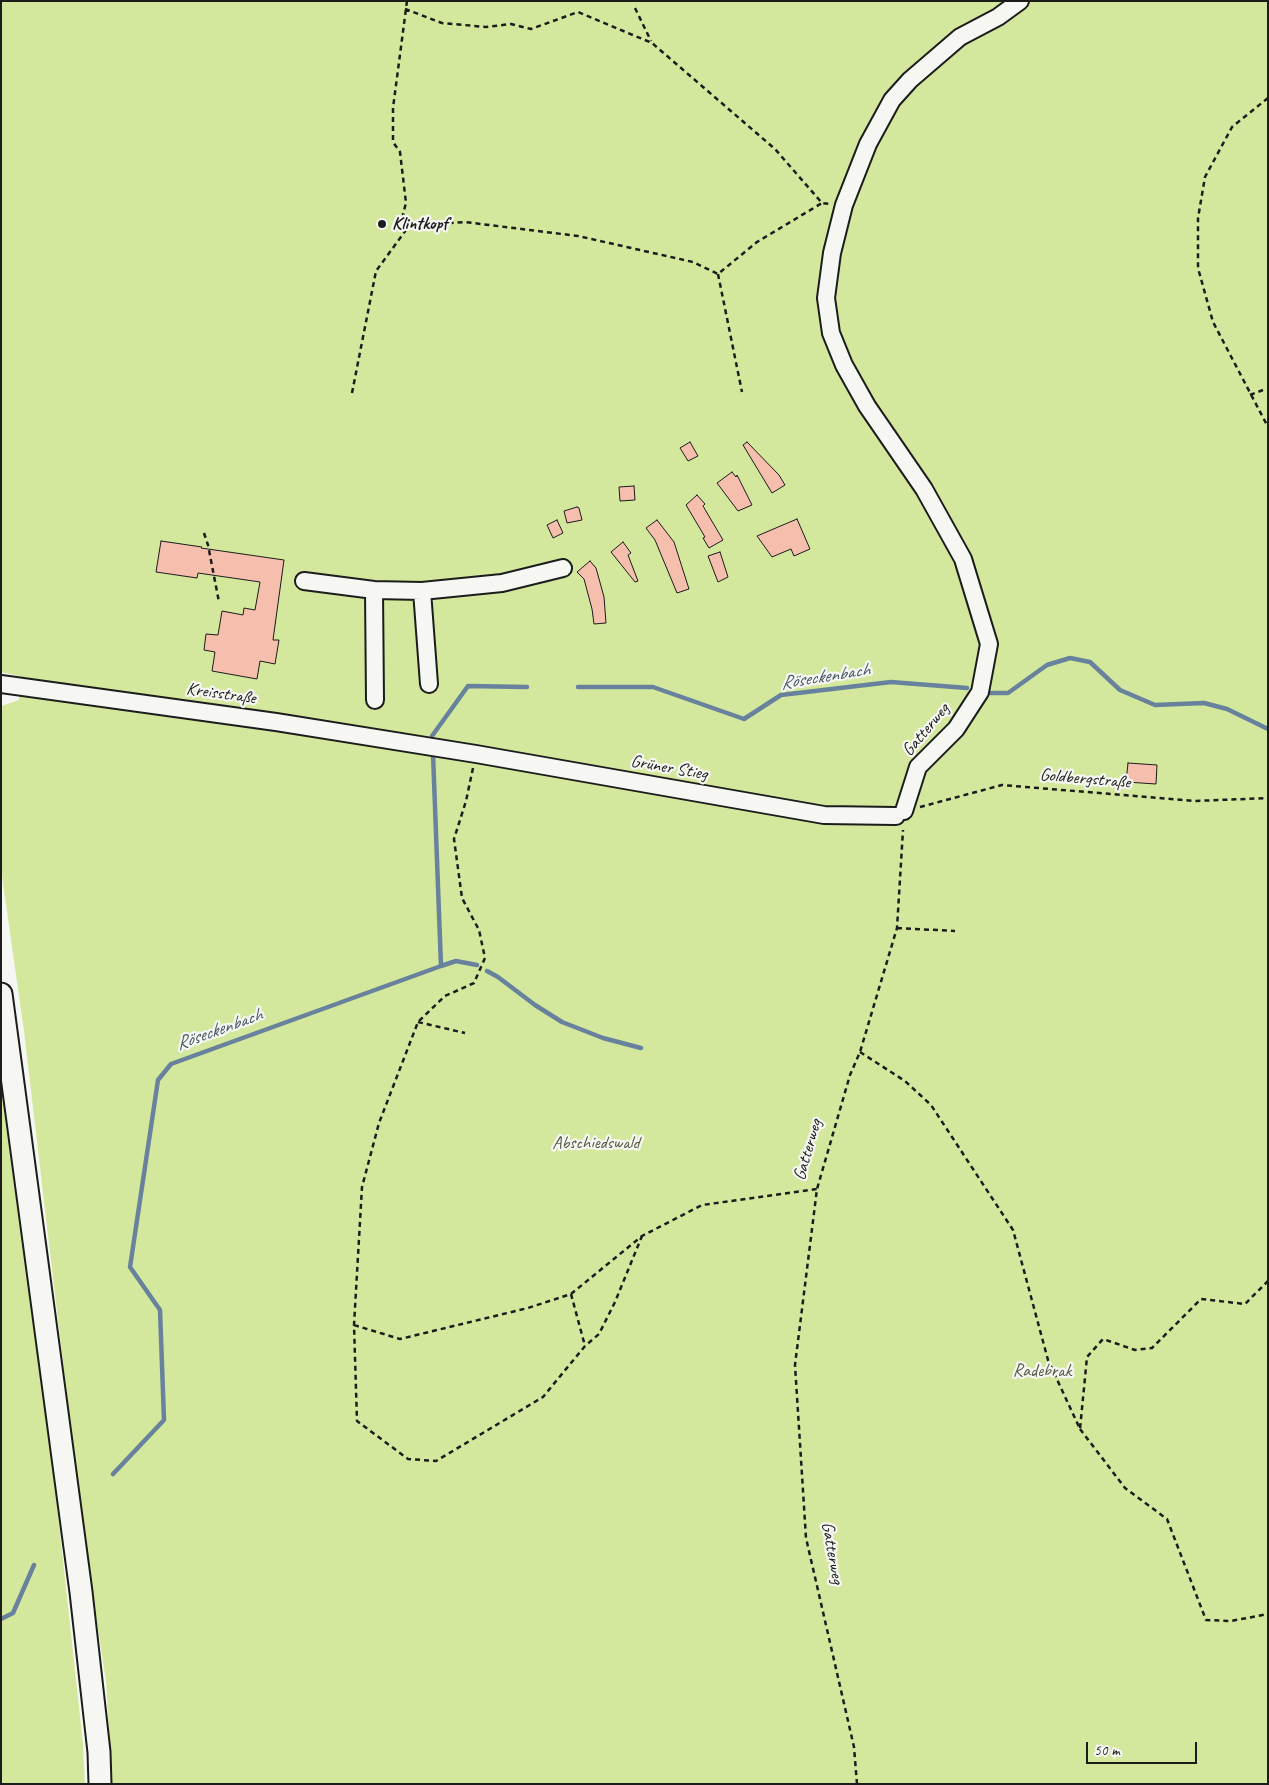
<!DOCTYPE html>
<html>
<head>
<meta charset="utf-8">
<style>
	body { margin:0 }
	#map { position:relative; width:1269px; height:1785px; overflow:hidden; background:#f6f6f2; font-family:Caveat,sans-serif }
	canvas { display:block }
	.frame { position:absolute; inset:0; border:2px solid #1c1c1c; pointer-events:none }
	.scale { position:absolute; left:1086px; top:1742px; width:111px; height:22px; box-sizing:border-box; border:2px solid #1c1c1c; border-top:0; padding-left:6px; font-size:15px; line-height:18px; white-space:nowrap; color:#1c1c1c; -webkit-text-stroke:4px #f6f6f2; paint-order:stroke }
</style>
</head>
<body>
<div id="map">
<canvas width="1269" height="1785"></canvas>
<div class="frame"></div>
<div class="scale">50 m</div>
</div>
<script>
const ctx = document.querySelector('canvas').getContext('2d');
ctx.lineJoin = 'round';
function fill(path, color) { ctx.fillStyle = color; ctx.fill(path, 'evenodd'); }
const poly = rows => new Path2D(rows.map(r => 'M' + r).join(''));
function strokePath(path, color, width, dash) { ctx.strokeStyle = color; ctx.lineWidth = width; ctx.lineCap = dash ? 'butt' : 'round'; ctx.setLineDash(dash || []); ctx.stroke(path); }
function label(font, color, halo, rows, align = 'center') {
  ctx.font = font + ' Caveat,sans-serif'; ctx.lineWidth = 4.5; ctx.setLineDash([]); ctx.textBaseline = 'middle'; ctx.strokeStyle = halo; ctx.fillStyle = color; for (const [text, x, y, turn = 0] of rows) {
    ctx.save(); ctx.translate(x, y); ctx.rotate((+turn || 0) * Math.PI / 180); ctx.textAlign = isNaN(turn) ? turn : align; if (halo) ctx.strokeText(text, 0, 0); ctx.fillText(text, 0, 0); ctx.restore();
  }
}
const green = poly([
	[1,1,1268,1,1268,1784,110,1784,111,1767,106,1681,83,1533,24,1031,1,869,1,706,19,700,19,676,1,672],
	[1,1077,45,1395,83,1744,85,1784,1,1784]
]);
const stream = poly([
	[578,687,653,687,744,719,781,695,891,682,967,688],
	[989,693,1008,693,1047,665,1070,658,1090,662,1120,690,1155,705,1204,703,1227,709,1268,729],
	[432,736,468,686,527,687],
	[441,966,456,961,477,965],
	[487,971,498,977,535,1005,562,1022,603,1038,641,1048],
	[113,1474,164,1420,160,1310,130,1267,158,1080,171,1064,441,966,433,754],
	[1,1619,13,1613,34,1565]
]);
const building = poly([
	[690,442,698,456,688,461,680,448,690,442],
	[747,442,779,475,785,485,772,493,743,445,747,442],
	[732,472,736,477,737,475,752,505,738,511,717,483,732,472],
	[634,486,635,500,620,501,619,487,634,486],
	[697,495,705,504,703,506,723,540,709,548,703,538,705,537,686,505,697,495],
	[577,507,579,508,582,520,567,523,564,511,577,507],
	[797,519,810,549,794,556,791,549,772,557,757,536,797,519],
	[557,520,563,533,553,538,547,525,557,520],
	[657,520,674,542,689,589,677,593,655,540,646,528,657,520],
	[161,541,202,547,201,548,284,560,273,640,279,640,275,664,260,661,257,679,212,671,215,652,204,650,206,634,218,635,222,611,243,615,244,608,255,610,260,582,198,573,197,578,156,572,161,541],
	[623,542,631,553,628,555,638,581,635,582,611,552,623,542],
	[720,552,728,577,718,582,708,556,720,552],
	[590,561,596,568,604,597,606,623,594,624,592,609,584,579,577,572,590,561],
	[1128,763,1157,765,1156,784,1126,782,1128,763]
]);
const path = poly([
	[407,1,393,108,393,142,400,152,406,203,403,214,409,226,465,222,578,236,693,262,718,274,757,242,822,203],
	[635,8,651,41],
	[405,9,442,23,486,27,511,24,531,29,578,12,652,43,775,149,822,203,830,204],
	[1268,98,1232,127,1205,177,1198,218,1198,268,1213,322,1268,427],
	[718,274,742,392],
	[352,393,376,271,409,226],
	[1250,395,1263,390],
	[204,533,208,545,219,602],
	[473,768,466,801,454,839,462,898,479,930,485,958,474,983,445,996,418,1022,379,1123,362,1187,354,1325,357,1421,408,1459,436,1461,543,1397,585,1346,599,1334,615,1302,642,1236],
	[920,807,1002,785,1195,801,1268,798],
	[897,928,955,931],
	[418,1022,465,1033],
	[860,1052,905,1081,931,1105,1013,1230,1048,1360,1080,1429,1087,1357,1103,1339,1135,1350,1152,1348,1201,1299,1245,1304,1268,1281],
	[571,1294,585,1346],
	[354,1325,400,1339,528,1308,571,1294,642,1236,702,1205,817,1189],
	[1080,1429,1125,1488,1167,1519,1206,1620,1231,1621,1268,1614],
	[857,1784,854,1747,806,1538,795,1365,817,1189,850,1075,860,1052,897,928,903,830]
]);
const minor = poly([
	[304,581,374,590,422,591,502,583,563,568],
	[374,590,375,700],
	[422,591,429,684],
	[1,684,276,722,476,754,824,815,896,816],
	[904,811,918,767,956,729,980,692,989,644,963,559,924,489,867,406,844,365,831,333,826,298,832,253,844,205,868,144,892,100,910,80,960,37,998,17,1020,1]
]);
const major = poly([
	[1,994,81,1592,99,1752,100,1784]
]);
const markers = [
	[382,224,5,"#1c1c1c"]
];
const poiNames = [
	["Klintkopf",392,224]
];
const streetNames = [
	["Kreisstraße",221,694,8],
	["Gatterweg",926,730,-50],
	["Grüner Stieg",669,768,10],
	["Goldbergstraße",1085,779,5],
	["Gatterweg",808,1150,-74],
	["Gatterweg",832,1553,80]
];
const parkNames = [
	["Abschiedswald",596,1143],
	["Radebrak",1042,1371]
];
const waterNames = [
	["Röseckenbach",825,677,-9],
	["Röseckenbach",219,1030,-20]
];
fill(green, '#d3e89d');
strokePath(stream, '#68829d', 4.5);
fill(building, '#f6beac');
strokePath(building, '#1c1c1c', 1);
strokePath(minor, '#1c1c1c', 20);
strokePath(major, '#1c1c1c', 25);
strokePath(path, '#1c1c1c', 2.5, [5, 4]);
strokePath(minor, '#f6f6f2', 16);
strokePath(major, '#f6f6f2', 21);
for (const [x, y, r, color] of markers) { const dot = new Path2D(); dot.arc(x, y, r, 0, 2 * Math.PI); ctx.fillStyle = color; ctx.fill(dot); strokePath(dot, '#f6f6f2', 2); }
label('bold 18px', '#1c1c1c', '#f6f6f2', poiNames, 'left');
label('18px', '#1c1c1c', '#f6f6f2', streetNames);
label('18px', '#535943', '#f6f6f2', parkNames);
label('italic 19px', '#485867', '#f6f6f2', waterNames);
</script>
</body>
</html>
